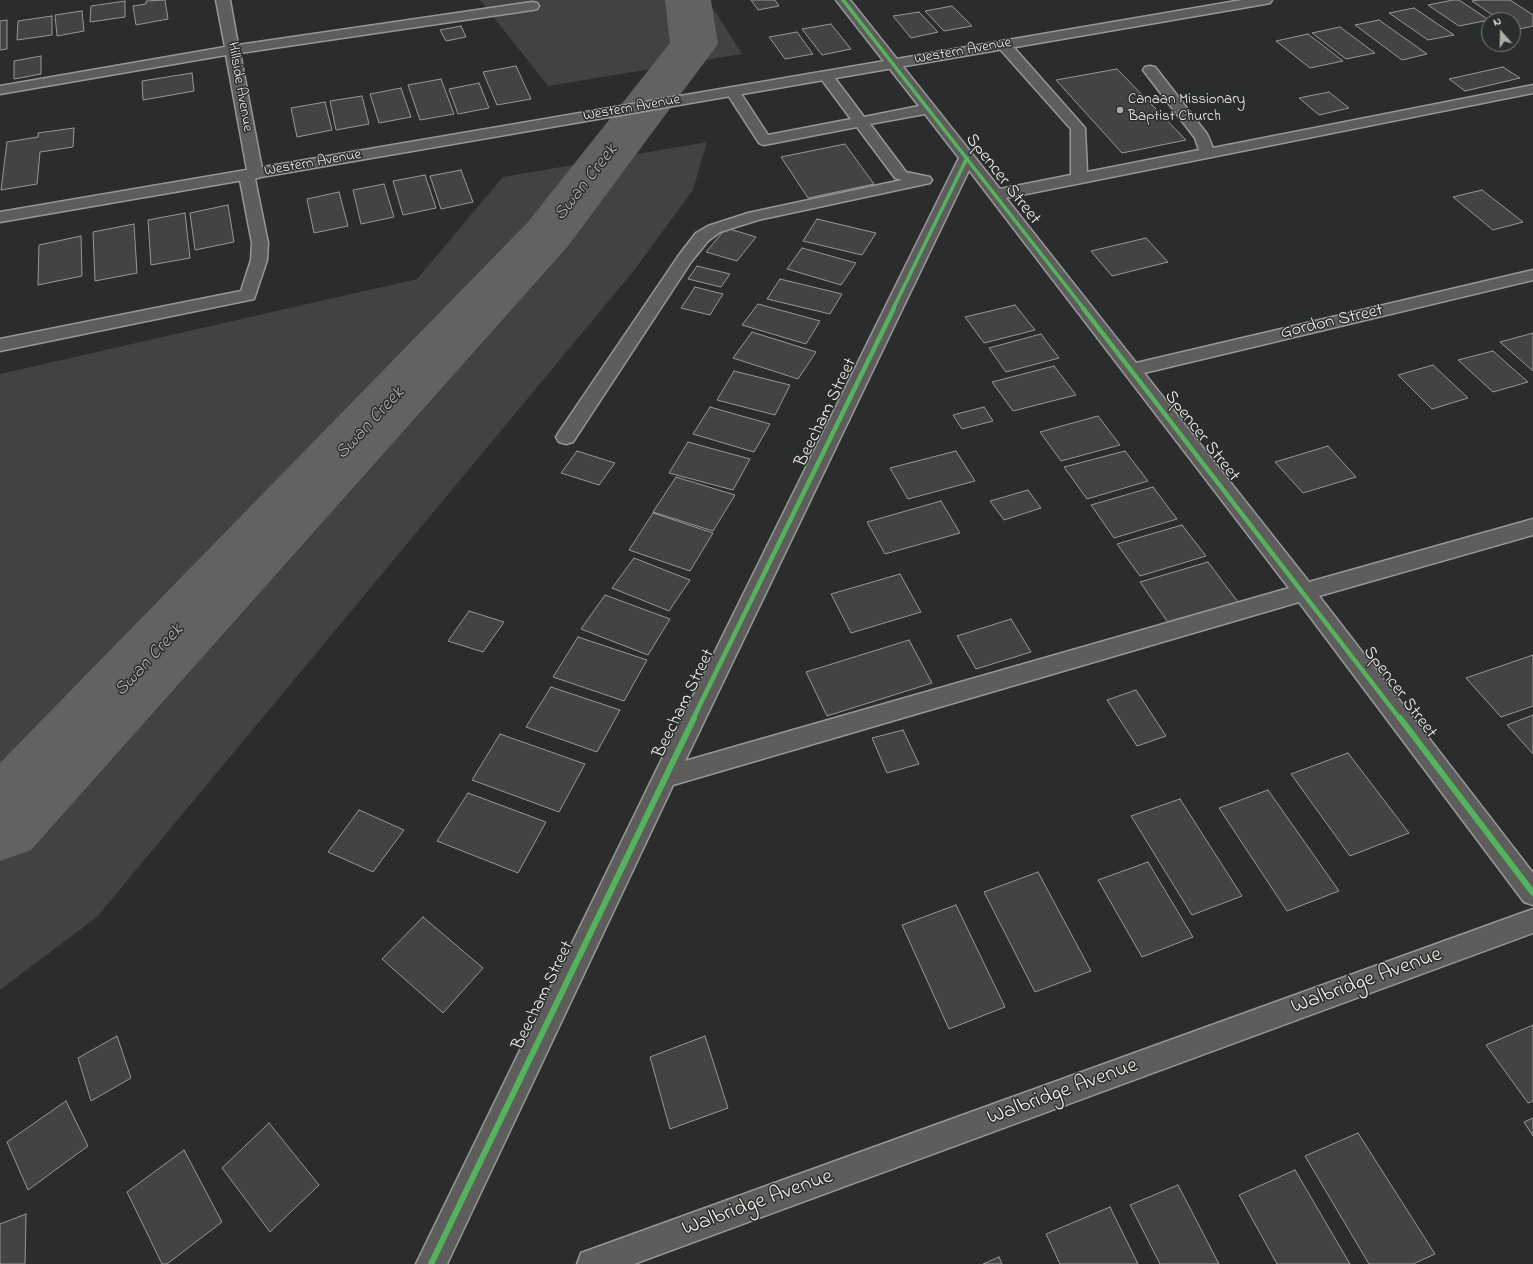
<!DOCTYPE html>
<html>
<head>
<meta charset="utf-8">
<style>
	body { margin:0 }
	#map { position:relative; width:1533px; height:1264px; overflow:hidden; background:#2b2c2d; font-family:"Indie Flower",sans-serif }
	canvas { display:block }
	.north { position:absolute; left:1481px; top:12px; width:40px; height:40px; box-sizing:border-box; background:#2a2d2e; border:1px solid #7b7b78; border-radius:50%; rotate:340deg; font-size:11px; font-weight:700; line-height:16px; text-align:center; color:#f4f1e8 }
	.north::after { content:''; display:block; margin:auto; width:14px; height:18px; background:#aeaca7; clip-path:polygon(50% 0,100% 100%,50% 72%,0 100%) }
</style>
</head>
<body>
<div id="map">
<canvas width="1533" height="1264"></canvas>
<div class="north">N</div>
</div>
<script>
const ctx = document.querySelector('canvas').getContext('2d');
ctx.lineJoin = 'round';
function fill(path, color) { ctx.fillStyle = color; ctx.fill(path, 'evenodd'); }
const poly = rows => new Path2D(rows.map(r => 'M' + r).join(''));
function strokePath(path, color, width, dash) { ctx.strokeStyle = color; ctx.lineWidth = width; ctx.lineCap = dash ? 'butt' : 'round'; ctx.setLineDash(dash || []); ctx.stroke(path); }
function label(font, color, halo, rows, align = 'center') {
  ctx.font = font + ' "Indie Flower",sans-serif'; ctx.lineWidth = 3; ctx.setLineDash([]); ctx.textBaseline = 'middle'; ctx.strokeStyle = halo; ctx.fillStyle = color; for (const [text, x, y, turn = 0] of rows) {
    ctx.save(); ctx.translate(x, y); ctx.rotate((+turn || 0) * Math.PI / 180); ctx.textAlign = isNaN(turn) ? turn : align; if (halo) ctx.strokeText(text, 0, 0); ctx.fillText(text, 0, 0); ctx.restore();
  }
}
const green = poly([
	[480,0,708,0,742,54,548,86],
	[707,142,693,190,632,273,97,917,0,990,0,374,417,279,503,177]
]);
const river = poly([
	[665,0,711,0,718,44,568,246,31,850,0,861,0,763,528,222,670,43,665,0]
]);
const building = poly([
	[165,0,168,19,136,25,133,6,146,4,146,1,165,0],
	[751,0,775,0,779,6,758,10,751,0],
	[1453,0,1459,0,1489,20,1459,26,1428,5,1453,0],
	[1478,0,1510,0,1533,15,1533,26,1515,30,1513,28,1513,20,1500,20,1472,1,1478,0],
	[125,1,125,17,90,22,91,6,125,1],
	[952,6,972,26,944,31,925,11,952,6],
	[1414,8,1454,35,1428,40,1389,13,1414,8],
	[82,11,84,31,57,36,55,15,82,11],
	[919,12,938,32,911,38,893,16,919,12],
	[52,16,52,35,17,40,18,21,52,16],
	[7,20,7,49,0,50,0,21,7,20],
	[1379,20,1427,54,1402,60,1355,25,1379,20],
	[831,24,851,49,822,55,802,29,831,24],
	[461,26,466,37,446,41,440,30,461,26],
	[1340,27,1375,53,1346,59,1312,33,1340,27],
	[797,32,813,54,785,59,769,37,797,32],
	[1308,34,1343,61,1310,68,1276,41,1308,34],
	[41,56,41,74,14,79,14,61,41,56],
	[516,66,531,99,497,105,483,72,516,66],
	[1503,67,1520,78,1465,91,1449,79,1503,67],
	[1117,69,1186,140,1122,153,1056,80,1117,69],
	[192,73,194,91,143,100,142,81,192,73],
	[441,79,454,114,420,120,408,85,441,79],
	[479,83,489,108,458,114,449,89,479,83],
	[401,88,411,117,379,123,370,94,401,88],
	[1329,92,1349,108,1319,115,1299,98,1329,92],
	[362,96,369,124,336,130,330,101,362,96],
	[325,102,332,130,297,137,291,108,325,102],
	[74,128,73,147,40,152,37,184,1,190,7,142,38,137,38,133,74,128],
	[845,144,874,184,808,198,781,157,845,144],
	[461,170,473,202,441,209,430,176,461,170],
	[425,175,436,208,403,215,393,181,425,175],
	[384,184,394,217,361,224,353,190,384,184],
	[1482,190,1523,222,1493,230,1453,197,1482,190],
	[339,192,348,226,314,233,307,199,339,192],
	[228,205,234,242,195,250,190,213,228,205],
	[185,213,190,258,151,265,148,220,185,213],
	[817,219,876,233,862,255,803,241,817,219],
	[134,224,137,273,95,281,93,232,134,224],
	[726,228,756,237,737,261,706,252,726,228],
	[81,236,82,276,38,285,39,245,81,236],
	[1146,238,1168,262,1112,276,1091,251,1146,238],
	[802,248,856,263,841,285,787,269,802,248],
	[697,266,730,274,721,287,688,279,697,266],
	[780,279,842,294,830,314,767,299,780,279],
	[695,287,723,294,710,315,681,308,695,287],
	[758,304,820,321,806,344,742,325,758,304],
	[1015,305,1035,330,984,343,965,317,1015,305],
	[752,332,816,352,798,379,733,358,752,332],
	[1533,333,1533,371,1500,342,1533,333],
	[1041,334,1059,358,1006,372,989,348,1041,334],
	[1493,351,1528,382,1493,392,1458,360,1493,351],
	[1433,365,1468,398,1432,409,1398,375,1433,365],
	[1054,366,1076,395,1013,411,992,382,1054,366],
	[734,371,790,385,775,415,717,400,734,371],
	[710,407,770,424,754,452,693,434,710,407],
	[984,407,993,421,962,429,953,415,984,407],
	[1098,416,1120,445,1061,461,1040,432,1098,416],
	[688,442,750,459,733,490,669,473,688,442],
	[1328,446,1356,477,1303,493,1275,462,1328,446],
	[577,451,615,463,599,485,561,473,577,451],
	[956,451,975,481,908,499,890,468,956,451],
	[1125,451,1148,481,1087,499,1064,467,1125,451],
	[676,477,735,495,713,531,653,512,676,477],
	[1153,487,1177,519,1114,538,1091,505,1153,487],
	[1028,490,1041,508,1004,520,990,501,1028,490],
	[941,501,960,533,885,554,867,522,941,501],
	[653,513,713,533,690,571,629,550,653,513],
	[1182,525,1206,556,1140,576,1117,544,1182,525],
	[634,558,690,580,669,611,612,588,634,558],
	[1208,562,1238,602,1169,624,1140,582,1208,562],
	[900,574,921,612,851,633,831,594,900,574],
	[605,595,670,619,648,655,581,629,605,595],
	[469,611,504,622,483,652,448,641,469,611],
	[1011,619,1031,652,976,669,957,636,1011,619],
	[578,637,647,660,624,701,553,677,578,637],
	[909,640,932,683,827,716,806,672,909,640],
	[1533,655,1533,706,1501,717,1466,678,1533,655],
	[551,687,620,710,597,752,526,727,551,687],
	[1136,690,1166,736,1137,746,1107,700,1136,690],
	[1533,715,1533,754,1507,725,1533,715],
	[903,730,919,764,887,773,872,738,903,730],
	[500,734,585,764,559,812,472,780,500,734],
	[1348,753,1409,833,1350,856,1291,774,1348,753],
	[1268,790,1339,891,1287,911,1219,808,1268,790],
	[468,793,546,822,518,873,437,841,468,793],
	[1180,799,1242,896,1192,915,1131,816,1180,799],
	[359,810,404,830,373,872,328,852,359,810],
	[1148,862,1193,937,1142,957,1098,880,1148,862],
	[1038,872,1091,971,1035,992,984,892,1038,872],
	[956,905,1005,1007,949,1029,902,925,956,905],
	[423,917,483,968,443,1013,382,959,423,917],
	[1533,1025,1533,1101,1528,1103,1486,1045,1533,1025],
	[117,1036,131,1078,91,1101,78,1058,117,1036],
	[705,1036,728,1108,670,1129,650,1057,705,1036],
	[66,1101,88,1146,28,1190,7,1142,66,1101],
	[1533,1118,1533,1136,1524,1122,1533,1118],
	[269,1123,319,1185,270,1232,222,1168,269,1123],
	[1358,1133,1435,1254,1413,1264,1369,1264,1305,1156,1358,1133],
	[184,1150,222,1222,167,1264,162,1264,127,1192,184,1150],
	[1295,1170,1350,1264,1277,1264,1239,1195,1295,1170],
	[1178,1185,1219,1264,1160,1264,1130,1205,1178,1185],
	[1110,1207,1138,1264,1060,1264,1046,1234,1110,1207],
	[26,1214,25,1264,0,1264,0,1224,26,1214],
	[999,1257,1002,1264,983,1264,999,1257]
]);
const minor = poly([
	[216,0,230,0,238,45,532,2,537,3,539,6,537,9,532,10,240,53,263,174,260,177,255,179,268,243,267,260,254,299,0,351,0,339,241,291,251,260,252,243,239,175,241,172,247,170,226,55,0,94,0,86,225,47,216,0],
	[836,0,850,0,1000,189,1071,175,1071,129,999,48,997,45,999,42,1004,41,1009,42,1085,128,1087,172,1199,150,1195,138,1143,70,1145,67,1150,66,1155,67,1207,134,1213,148,1533,85,1533,93,1006,198,1136,363,1533,270,1533,280,1144,373,1309,582,1533,519,1533,535,1319,596,1533,873,1533,905,1524,902,1299,602,673,785,447,1264,416,1264,657,769,959,158,925,114,870,124,906,172,930,177,932,180,930,183,758,220,720,232,708,241,691,262,573,442,566,444,559,442,556,437,559,432,679,255,696,233,708,226,748,213,902,180,895,178,857,127,764,145,759,143,726,92,728,89,733,88,738,89,768,135,851,119,819,76,821,73,826,72,831,73,864,117,919,106,836,0],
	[969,170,1289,588,685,761,969,170],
	[1533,909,1533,933,634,1264,577,1264,581,1253,592,1249,1533,909]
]);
const major = poly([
	[1242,0,1272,0,1270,3,1265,4,0,222,0,212,1242,0]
]);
const cyclewayFar2 = poly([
	[843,0,1084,309],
	[893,309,967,158]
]);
const cyclewayFar1 = poly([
	[1083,308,1400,719],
	[693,719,894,308]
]);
const cycleway = poly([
	[1400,718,1533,893],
	[431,1264,694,718]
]);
const markers = [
	[1120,110,4,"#aeaca7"]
];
const farStreetnames = [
	["Western Avenue",963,52,-10],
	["Hillside Avenue",239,87,80],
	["Western Avenue",632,109,-10],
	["Western Avenue",313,164,-10]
];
const farPoinames = [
	["Canaan Missionary",1128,101],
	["Baptist Church",1128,118]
];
const streetNames = [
	["Spencer Street",1002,180,52],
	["Gordon Street",1332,323,-13],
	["Beecham Street",827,413,-64],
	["Spencer Street",1201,437,52],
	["Spencer Street",1399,693,53],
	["Beecham Street",685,704,-64],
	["Beecham Street",544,996,-64]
];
const waterNames = [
	["Swan Creek",587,183,-52],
	["Swan Creek",371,424,-47],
	["Swan Creek",150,661,-47]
];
const nearStreetnames = [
	["Walbridge Avenue",1367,982,-20],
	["Walbridge Avenue",1063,1093,-20],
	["Walbridge Avenue",758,1204,-20]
];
fill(green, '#414242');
fill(river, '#626361');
fill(building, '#434344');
strokePath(building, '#979796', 1);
strokePath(minor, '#979796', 3);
strokePath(major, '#979796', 3);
fill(minor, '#5d5d5c');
fill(major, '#5d5d5c');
strokePath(cyclewayFar2, '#56b35d', 3.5);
strokePath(cyclewayFar1, '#56b35d', 4.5);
strokePath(cycleway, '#56b35d', 6);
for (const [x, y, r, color] of markers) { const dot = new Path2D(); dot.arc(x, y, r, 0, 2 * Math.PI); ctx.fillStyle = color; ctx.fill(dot); strokePath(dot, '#2a2d2e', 1.5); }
label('15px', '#f4f1e8', '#2a2d2e', farStreetnames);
label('15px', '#f4f1e8', '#2a2d2e', farPoinames, 'left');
label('18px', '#f4f1e8', '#2a2d2e', streetNames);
label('italic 19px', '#b5b3ae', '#2a2d2e', waterNames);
label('22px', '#f4f1e8', '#2a2d2e', nearStreetnames);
</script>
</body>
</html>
